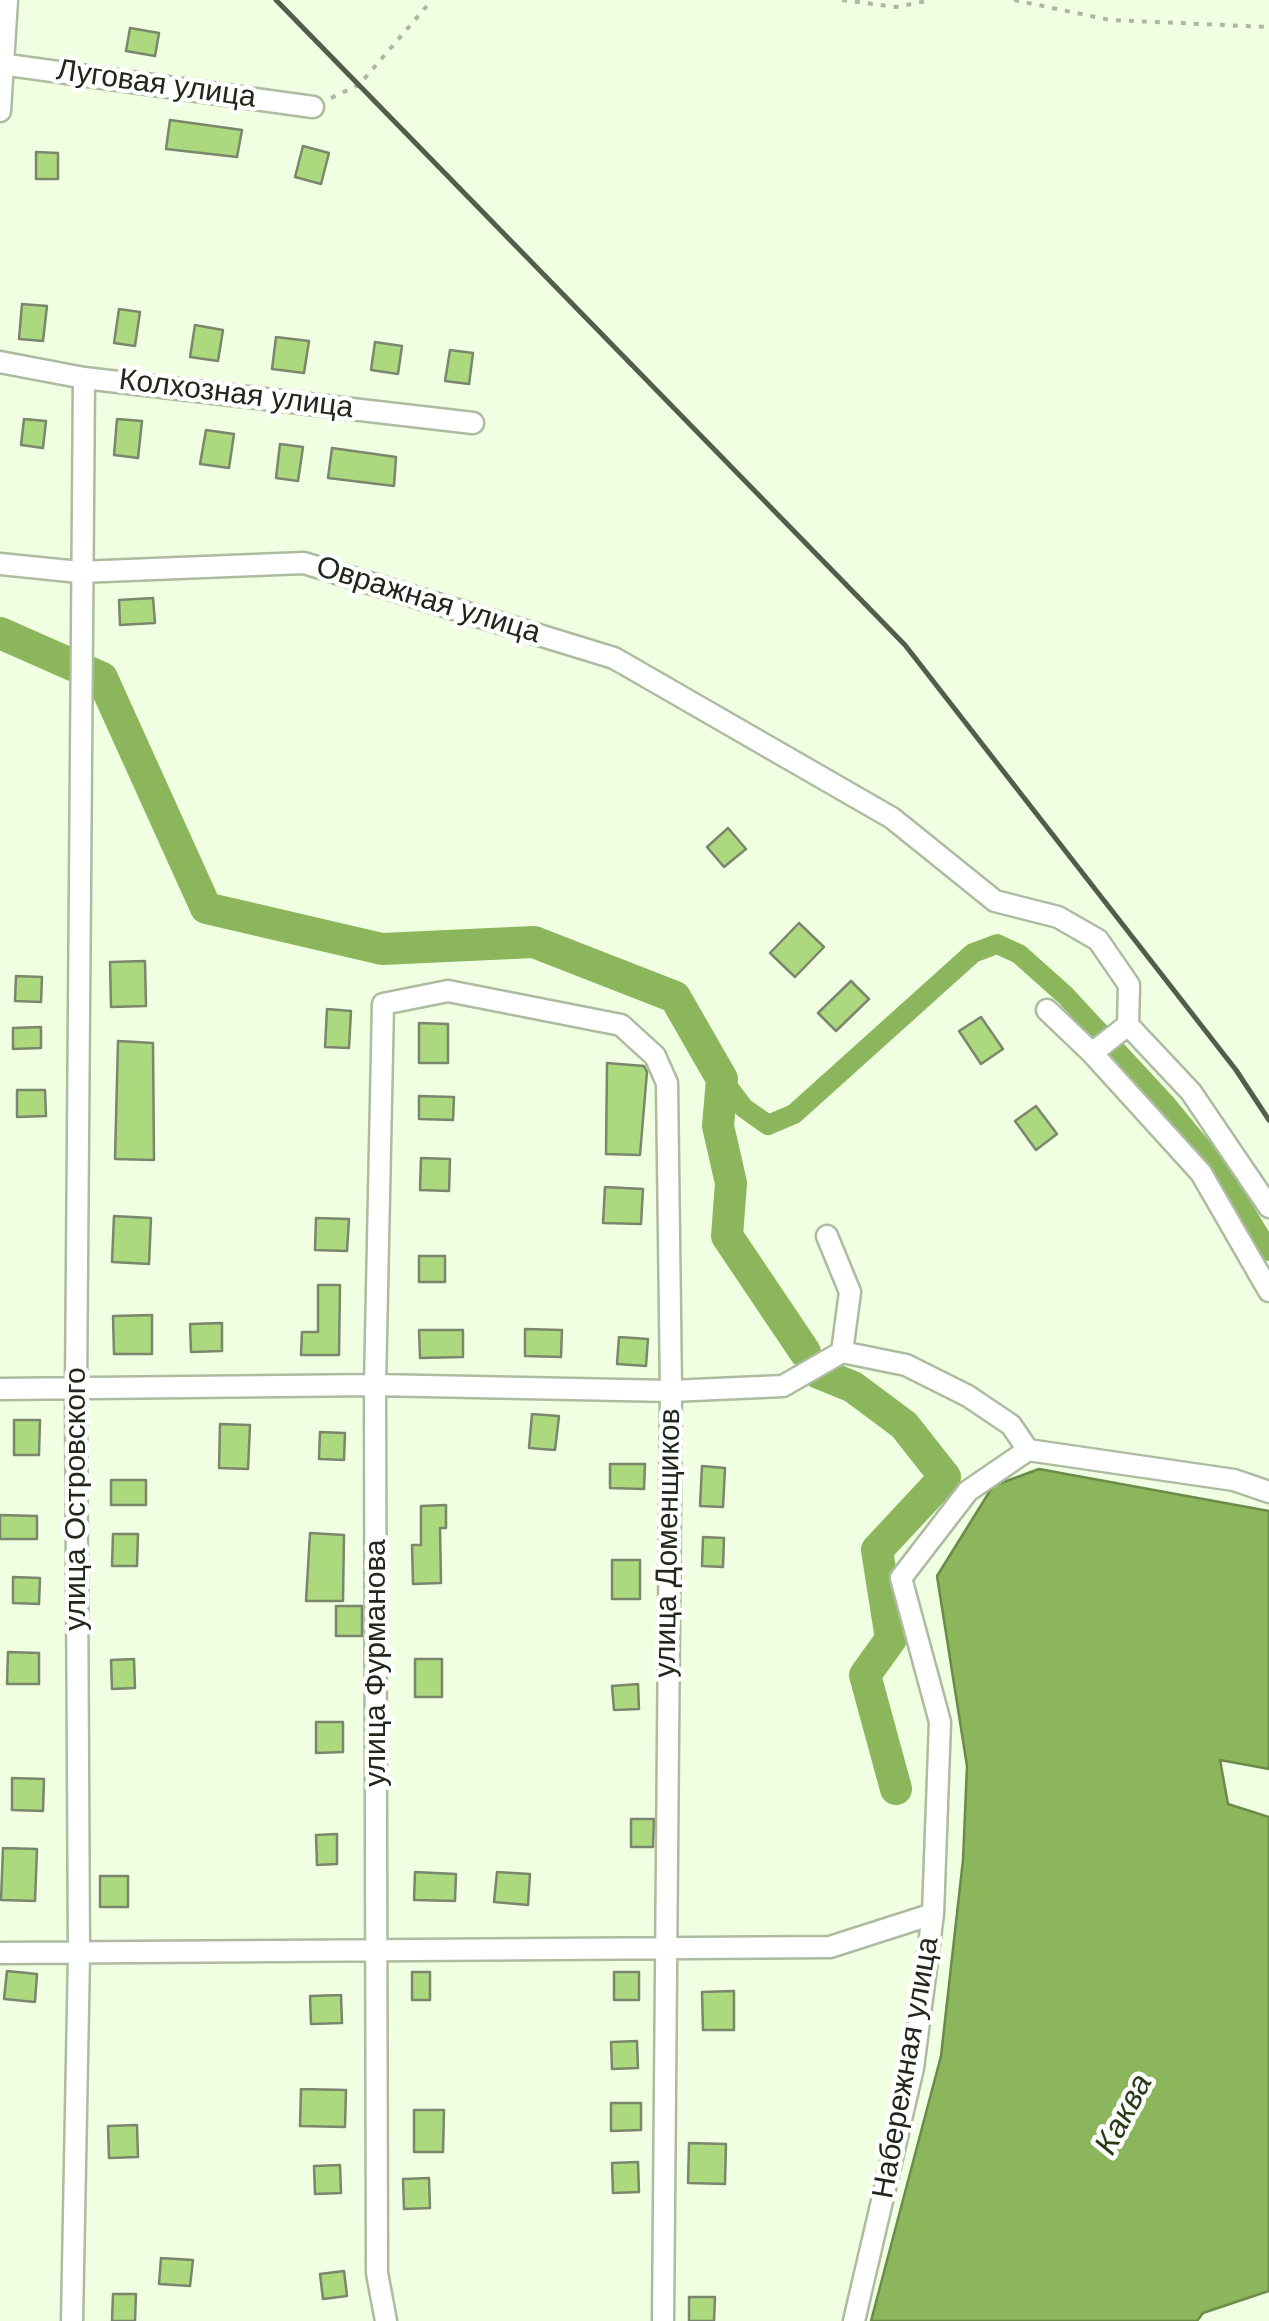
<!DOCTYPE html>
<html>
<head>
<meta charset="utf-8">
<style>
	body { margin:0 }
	canvas { display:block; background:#f0ffe2 }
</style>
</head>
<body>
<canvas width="1269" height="2321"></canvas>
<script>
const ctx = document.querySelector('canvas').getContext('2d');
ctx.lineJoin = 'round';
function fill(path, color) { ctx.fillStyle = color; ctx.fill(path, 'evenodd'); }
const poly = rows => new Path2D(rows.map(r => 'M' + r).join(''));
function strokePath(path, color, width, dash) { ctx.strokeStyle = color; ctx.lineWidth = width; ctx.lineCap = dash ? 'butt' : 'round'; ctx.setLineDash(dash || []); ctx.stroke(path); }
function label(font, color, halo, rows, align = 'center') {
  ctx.font = font + ' "DM Sans",sans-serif'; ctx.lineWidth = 9; ctx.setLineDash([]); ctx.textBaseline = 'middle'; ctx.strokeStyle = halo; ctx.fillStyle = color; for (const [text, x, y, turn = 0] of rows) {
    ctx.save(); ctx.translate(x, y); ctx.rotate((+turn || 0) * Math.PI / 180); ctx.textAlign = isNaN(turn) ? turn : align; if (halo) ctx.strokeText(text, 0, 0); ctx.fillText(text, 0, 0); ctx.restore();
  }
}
const water = poly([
	[1039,1469,1269,1511,1269,1769,1220,1760,1228,1804,1269,1817,1269,2291,1203,2313,1197,2321,871,2321,941,2056,963,1860,967,1766,937,1576,993,1486,1039,1469]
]);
const canal = poly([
	[722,1079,744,1108,768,1125,794,1114,973,953,997,944,1019,954,1065,995,1166,1104,1217,1166,1269,1251]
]);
const river = poly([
	[0,633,102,678,206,908,382,949,534,942,675,997,722,1079,718,1126,731,1183,727,1236,805,1352],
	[819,1373,853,1387,904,1425,945,1477,877,1550,891,1639,865,1675,896,1789]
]);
const building = poly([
	[130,28,159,33,155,56,126,51,130,28],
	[170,120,242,130,237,157,166,149,170,120],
	[303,146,329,153,321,184,295,177,303,146],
	[36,152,58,153,58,179,36,179,36,152],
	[22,304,47,306,43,341,19,339,22,304],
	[119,309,140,312,135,346,114,343,119,309],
	[195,325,223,330,218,361,190,357,195,325],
	[276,337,309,341,304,373,272,369,276,337],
	[375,342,402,346,398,374,371,370,375,342],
	[450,350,473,353,469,384,445,381,450,350],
	[24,419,46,421,43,448,21,445,24,419],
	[117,419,142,421,138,458,114,455,117,419],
	[206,430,234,434,229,468,200,464,206,430],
	[280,444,303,447,298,481,276,478,280,444],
	[332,448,396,457,394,486,328,478,332,448],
	[153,598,155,623,120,625,119,600,153,598],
	[728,828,746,849,724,867,707,847,728,828],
	[799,923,824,947,795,977,770,953,799,923],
	[145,961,146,1006,111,1007,110,962,145,961],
	[16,976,42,977,41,1002,15,1001,16,976],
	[851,981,869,999,836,1031,818,1013,851,981],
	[327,1009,351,1011,349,1048,325,1047,327,1009],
	[981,1017,1003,1049,981,1064,959,1031,981,1017],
	[419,1023,448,1024,448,1063,419,1063,419,1023],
	[41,1027,41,1048,13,1049,13,1028,41,1027],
	[118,1041,153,1043,154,1160,115,1159,118,1041],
	[607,1063,644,1066,647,1072,640,1155,606,1154,607,1063],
	[17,1090,45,1090,46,1116,17,1117,17,1090],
	[419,1096,454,1097,453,1120,419,1119,419,1096],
	[1036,1106,1057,1134,1036,1150,1015,1121,1036,1106],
	[421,1158,450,1159,449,1191,420,1190,421,1158],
	[605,1187,643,1189,641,1224,603,1223,605,1187],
	[114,1216,151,1218,149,1264,112,1262,114,1216],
	[316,1218,349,1219,347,1251,315,1250,316,1218],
	[419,1256,445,1256,445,1282,419,1282,419,1256],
	[318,1285,340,1285,339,1355,301,1355,302,1332,318,1332,318,1285],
	[152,1315,152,1354,114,1354,113,1316,152,1315],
	[222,1323,222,1351,191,1352,190,1324,222,1323],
	[525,1329,562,1330,561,1357,525,1356,525,1329],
	[419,1330,463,1330,463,1357,420,1358,419,1330],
	[619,1337,648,1339,646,1366,617,1364,619,1337],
	[532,1414,559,1416,555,1450,529,1448,532,1414],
	[14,1420,40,1420,39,1455,14,1455,14,1420],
	[220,1424,250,1425,248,1469,219,1468,220,1424],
	[320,1432,345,1433,344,1460,319,1459,320,1432],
	[610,1464,645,1464,644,1489,610,1488,610,1464],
	[702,1466,725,1468,723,1507,700,1506,702,1466],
	[111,1480,146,1480,146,1505,111,1505,111,1480],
	[446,1505,446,1528,440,1528,441,1583,413,1584,412,1545,421,1545,421,1506,446,1505],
	[0,1515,37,1516,37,1539,0,1539,0,1515],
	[310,1533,344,1535,343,1601,306,1601,310,1533],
	[113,1534,138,1534,137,1566,112,1566,113,1534],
	[703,1537,724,1538,723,1567,702,1566,703,1537],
	[612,1560,640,1560,640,1599,612,1599,612,1560],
	[13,1577,40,1578,39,1604,13,1603,13,1577],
	[336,1606,362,1606,362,1636,336,1636,336,1606],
	[8,1652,39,1653,39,1684,7,1684,8,1652],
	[134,1659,135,1688,112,1689,111,1660,134,1659],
	[415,1659,442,1659,442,1697,415,1697,415,1659],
	[638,1684,639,1709,614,1710,612,1686,638,1684],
	[316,1722,343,1722,343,1752,316,1753,316,1722],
	[12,1778,44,1779,43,1811,12,1810,12,1778],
	[631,1819,654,1819,653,1847,631,1847,631,1819],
	[337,1834,337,1864,317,1865,316,1835,337,1834],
	[3,1848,37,1849,35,1901,1,1900,3,1848],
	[415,1872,456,1874,455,1901,414,1900,415,1872],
	[497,1872,530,1874,528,1905,494,1902,497,1872],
	[100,1876,128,1876,128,1907,100,1907,100,1876],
	[7,1971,37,1974,35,2002,4,1999,7,1971],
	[412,1972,430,1972,430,2000,412,2000,412,1972],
	[614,1972,639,1972,639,2000,614,2000,614,1972],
	[734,1991,734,2030,703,2030,702,1992,734,1991],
	[341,1995,342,2023,311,2024,310,1996,341,1995],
	[637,2041,638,2068,612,2069,611,2042,637,2041],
	[301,2089,346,2090,345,2127,300,2126,301,2089],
	[611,2103,641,2103,641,2130,611,2131,611,2103],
	[414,2110,444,2110,443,2152,414,2152,414,2110],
	[137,2125,138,2157,109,2158,108,2126,137,2125],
	[689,2143,726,2144,725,2184,688,2183,689,2143],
	[638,2162,639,2192,613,2193,612,2163,638,2162],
	[340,2165,341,2193,315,2194,314,2166,340,2165],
	[429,2178,430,2208,404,2209,403,2179,429,2178],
	[161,2258,193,2260,190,2286,159,2284,161,2258],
	[344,2271,347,2296,323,2299,320,2274,344,2271],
	[113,2294,136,2294,135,2321,112,2321,113,2294],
	[689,2297,715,2297,714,2321,689,2321,689,2297]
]);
const path = poly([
	[842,0,896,7,932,0],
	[1014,0,1110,20,1269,27],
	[331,98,359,85,432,0]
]);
const minor = poly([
	[0,64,313,107],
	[0,111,7,0],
	[0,362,84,378,473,423],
	[0,564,79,572,304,563,614,658,892,818,995,901,1058,917,1098,940,1129,985,1128,1025,1092,1053],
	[1047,1010,1092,1053,1201,1173,1269,1291],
	[1128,1025,1191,1092,1269,1207],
	[827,1236,850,1292,842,1352],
	[0,1389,375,1385,671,1391,783,1386,842,1352,906,1365,968,1396,1011,1425,1028,1450,1234,1480,1269,1492],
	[0,1953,830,1947,933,1914],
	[72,2321,79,1954,76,1388,84,378],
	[386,2321,377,2273,375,1385,383,1004,448,991,621,1025,655,1056,667,1083,671,1391,663,2321],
	[854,2321,913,2068,933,1914,940,1722,901,1578,968,1491,1028,1450]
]);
const rail = poly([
	[276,0,905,645,1236,1070,1269,1120]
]);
const streetNames = [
	["Луговая улица",156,85,8],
	["Колхозная улица",236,395,7],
	["Овражная улица",428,601,17],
	["улица Островского",77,1499,-90],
	["улица Доменщиков",669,1543,-89],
	["улица Фурманова",377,1663,-90],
	["Набережная улица",907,2068,-80]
];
const waterNames = [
	["Каква",1125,2115,-62]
];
fill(water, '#8bb65c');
strokePath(water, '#6b8b49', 2.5);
strokePath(canal, '#8bb65c', 20);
strokePath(river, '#8bb65c', 32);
fill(building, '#acd97e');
strokePath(building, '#7a876d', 2.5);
strokePath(minor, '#adbba0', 25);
strokePath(path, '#acb8a1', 4, [5, 8]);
strokePath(minor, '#fff', 20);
strokePath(rail, '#545d4d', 5);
label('30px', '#21271c', '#fff', streetNames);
label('italic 32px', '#2a3b16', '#fff', waterNames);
</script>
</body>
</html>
